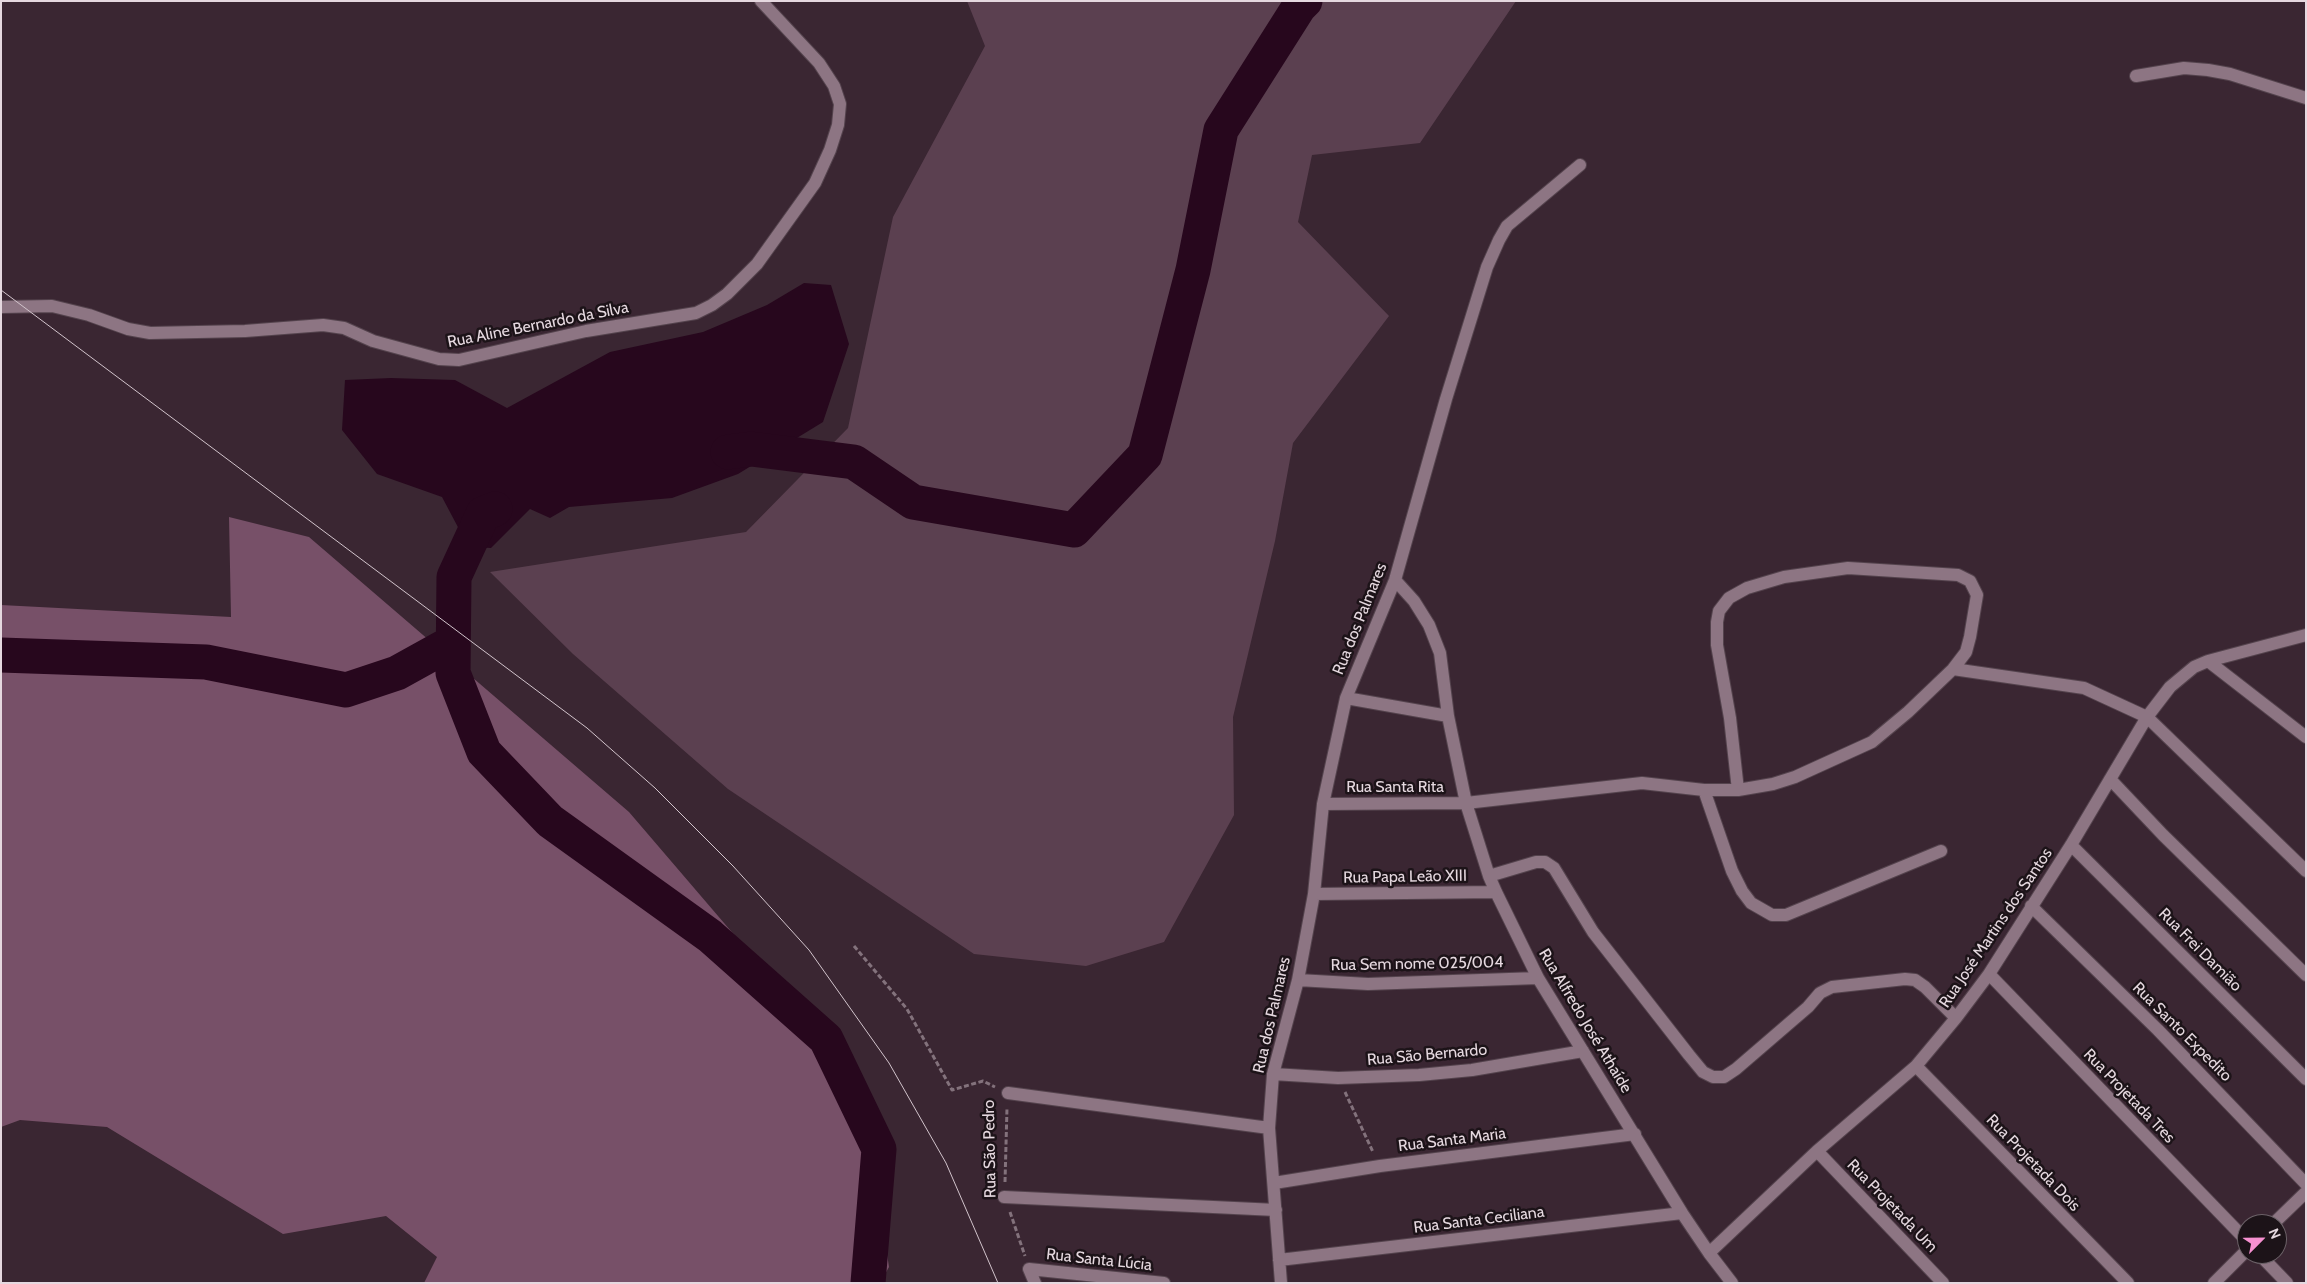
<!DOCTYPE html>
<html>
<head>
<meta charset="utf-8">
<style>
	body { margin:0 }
	#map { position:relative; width:2307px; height:1284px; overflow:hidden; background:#3a2632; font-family:Cabin,sans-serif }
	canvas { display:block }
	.frame { position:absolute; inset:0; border:2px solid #e5d8df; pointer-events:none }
	.north { position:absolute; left:2237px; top:1214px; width:50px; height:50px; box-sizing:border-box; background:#1c1318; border:1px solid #6c6268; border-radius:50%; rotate:67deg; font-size:14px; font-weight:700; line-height:20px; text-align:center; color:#e5d8df }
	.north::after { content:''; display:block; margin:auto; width:18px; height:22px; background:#f690d0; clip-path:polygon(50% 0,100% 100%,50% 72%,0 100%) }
</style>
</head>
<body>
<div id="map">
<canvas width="2307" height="1284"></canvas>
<div class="frame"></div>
<div class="north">N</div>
</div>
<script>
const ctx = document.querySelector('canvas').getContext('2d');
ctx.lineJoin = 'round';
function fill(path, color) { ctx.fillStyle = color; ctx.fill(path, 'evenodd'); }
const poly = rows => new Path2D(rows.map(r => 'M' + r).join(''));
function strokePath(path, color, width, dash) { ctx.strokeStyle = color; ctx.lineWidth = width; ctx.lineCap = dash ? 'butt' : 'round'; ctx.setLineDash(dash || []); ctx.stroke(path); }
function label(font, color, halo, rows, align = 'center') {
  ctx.font = font + ' Cabin,sans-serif'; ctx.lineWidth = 5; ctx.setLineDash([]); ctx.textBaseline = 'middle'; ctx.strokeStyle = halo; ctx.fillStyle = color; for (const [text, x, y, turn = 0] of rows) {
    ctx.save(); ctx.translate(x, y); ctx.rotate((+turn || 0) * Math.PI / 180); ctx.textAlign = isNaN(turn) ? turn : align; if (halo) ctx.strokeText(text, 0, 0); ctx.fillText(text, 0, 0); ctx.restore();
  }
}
const green = poly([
	[967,1,1516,1,1420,143,1312,155,1298,222,1389,316,1293,443,1275,541,1233,717,1234,815,1164,942,1086,966,974,954,728,789,573,654,490,572,746,532,848,428,893,217,985,46]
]);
const forest = poly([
	[229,517,309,537,629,812,861,1083,889,1267,880,1283,424,1283,437,1257,386,1216,283,1234,107,1127,20,1120,1,1127,1,605,231,617]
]);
const water = poly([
	[804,283,831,285,849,344,823,422,738,474,672,498,569,507,550,518,530,509,491,548,455,546,460,531,442,497,377,474,342,430,345,380,391,378,455,380,507,408,610,352,703,332,767,305]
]);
const river = poly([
	[728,452,751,449,854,462,913,502,1074,530,1145,455,1193,270,1221,130,1299,7,1305,1],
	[495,509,483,514,454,577,453,673,484,752,550,821,710,936,826,1039,879,1149,868,1283],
	[1,655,206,662,346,690,397,673,453,642]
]);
const path = poly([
	[854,946,907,1009,952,1090,983,1081,995,1087],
	[1345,1092,1373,1152],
	[1005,1182,1007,1108],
	[1010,1212,1025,1256]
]);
const minor = poly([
	[2136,76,2184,68,2208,70,2230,74,2306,98],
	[1,307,52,306,89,315,128,329,150,333,245,331,323,325,344,328,373,341,439,359,459,360,586,331,696,313,712,305,727,294,757,264,815,183,830,150,838,125,840,104,834,86,819,63,761,1],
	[1395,580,1414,601,1429,625,1440,653,1448,716,1466,803,1489,876,1496,892,1538,978,1682,1213,1709,1253,1732,1283],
	[2208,661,2306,737],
	[1953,669,2084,688,2147,717,2306,871],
	[1346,698,1448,716],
	[2110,779,2163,835,2306,975],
	[1704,790,1732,871,1742,891,1751,903,1772,915,1786,915,1941,851],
	[1323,804,1466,803,1642,783,1704,790,1738,790,1773,784,1795,777,1872,742,1908,712,1953,669,1966,652,1970,637,1977,595,1970,581,1958,575,1848,568,1784,577,1747,588,1729,598,1719,611,1717,622,1717,645,1730,718,1738,790],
	[2071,845,2306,1079],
	[1489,876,1536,862,1545,862,1554,868,1593,932,1689,1055,1703,1072,1713,1077,1724,1077,1736,1069,1808,1007,1820,993,1832,987,1905,979,1915,980,1925,987,1956,1018],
	[1314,894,1496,892],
	[2031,906,2158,1030,2306,1184],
	[1989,974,2247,1241],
	[1298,980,1368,984,1538,978],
	[1916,1066,2128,1283],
	[1273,1074,1338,1078,1419,1075,1472,1070,1583,1051],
	[1008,1093,1269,1128],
	[1817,1151,1943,1283],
	[1274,1183,1380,1166,1635,1134],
	[1004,1197,1276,1210],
	[2273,1224,2306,1192],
	[1709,1253,1817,1151,1916,1066,1956,1018,1989,974,2071,845,2147,717,2170,687,2194,667,2208,661,2306,635],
	[2259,1254,2287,1283],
	[1279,1260,1682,1213],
	[1035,1283,1029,1269,1164,1283],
	[1281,1283,1269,1128,1273,1074,1298,980,1314,894,1323,804,1346,698,1395,580,1446,399,1487,267,1499,240,1507,226,1580,165],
	[2214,1283,2247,1250]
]);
const tram = poly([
	[1,290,587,728,655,788,733,866,809,950,889,1063,946,1163,998,1283]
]);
const streetNames = [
	["Rua Aline Bernardo da Silva",538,325,-11],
	["Rua dos Palmares",1360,619,-68],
	["Rua Santa Rita",1395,787],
	["Rua Papa Leão XIII",1405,877,-1],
	["Rua José Martins dos Santos",1996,928,-56],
	["Rua Frei Damião",2200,950,45],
	["Rua Sem nome 025/004",1417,964,-1],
	["Rua dos Palmares",1272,1015,-77],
	["Rua Alfredo José Athaíde",1585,1021,59],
	["Rua Santo Expedito",2182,1032,45],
	["Rua São Bernardo",1427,1055,-5],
	["Rua Projetada Tres",2129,1096,46],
	["Rua Santa Maria",1452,1140,-7],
	["Rua São Pedro",990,1149,-91],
	["Rua Projetada Dois",2033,1163,46],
	["Rua Projetada Um",1892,1206,46],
	["Rua Santa Ceciliana",1479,1220,-7],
	["Rua Santa Lúcia",1099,1260,6]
];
fill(green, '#5b4050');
fill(forest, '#775068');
fill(water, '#27071d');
strokePath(river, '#27071d', 35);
strokePath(minor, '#54434d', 14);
strokePath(path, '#83727c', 3, [5, 2.5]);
strokePath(minor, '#8d7583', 12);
strokePath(tram, '#d2c4cc', 1);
label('16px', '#e5d8df', '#1c1318', streetNames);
</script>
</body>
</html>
